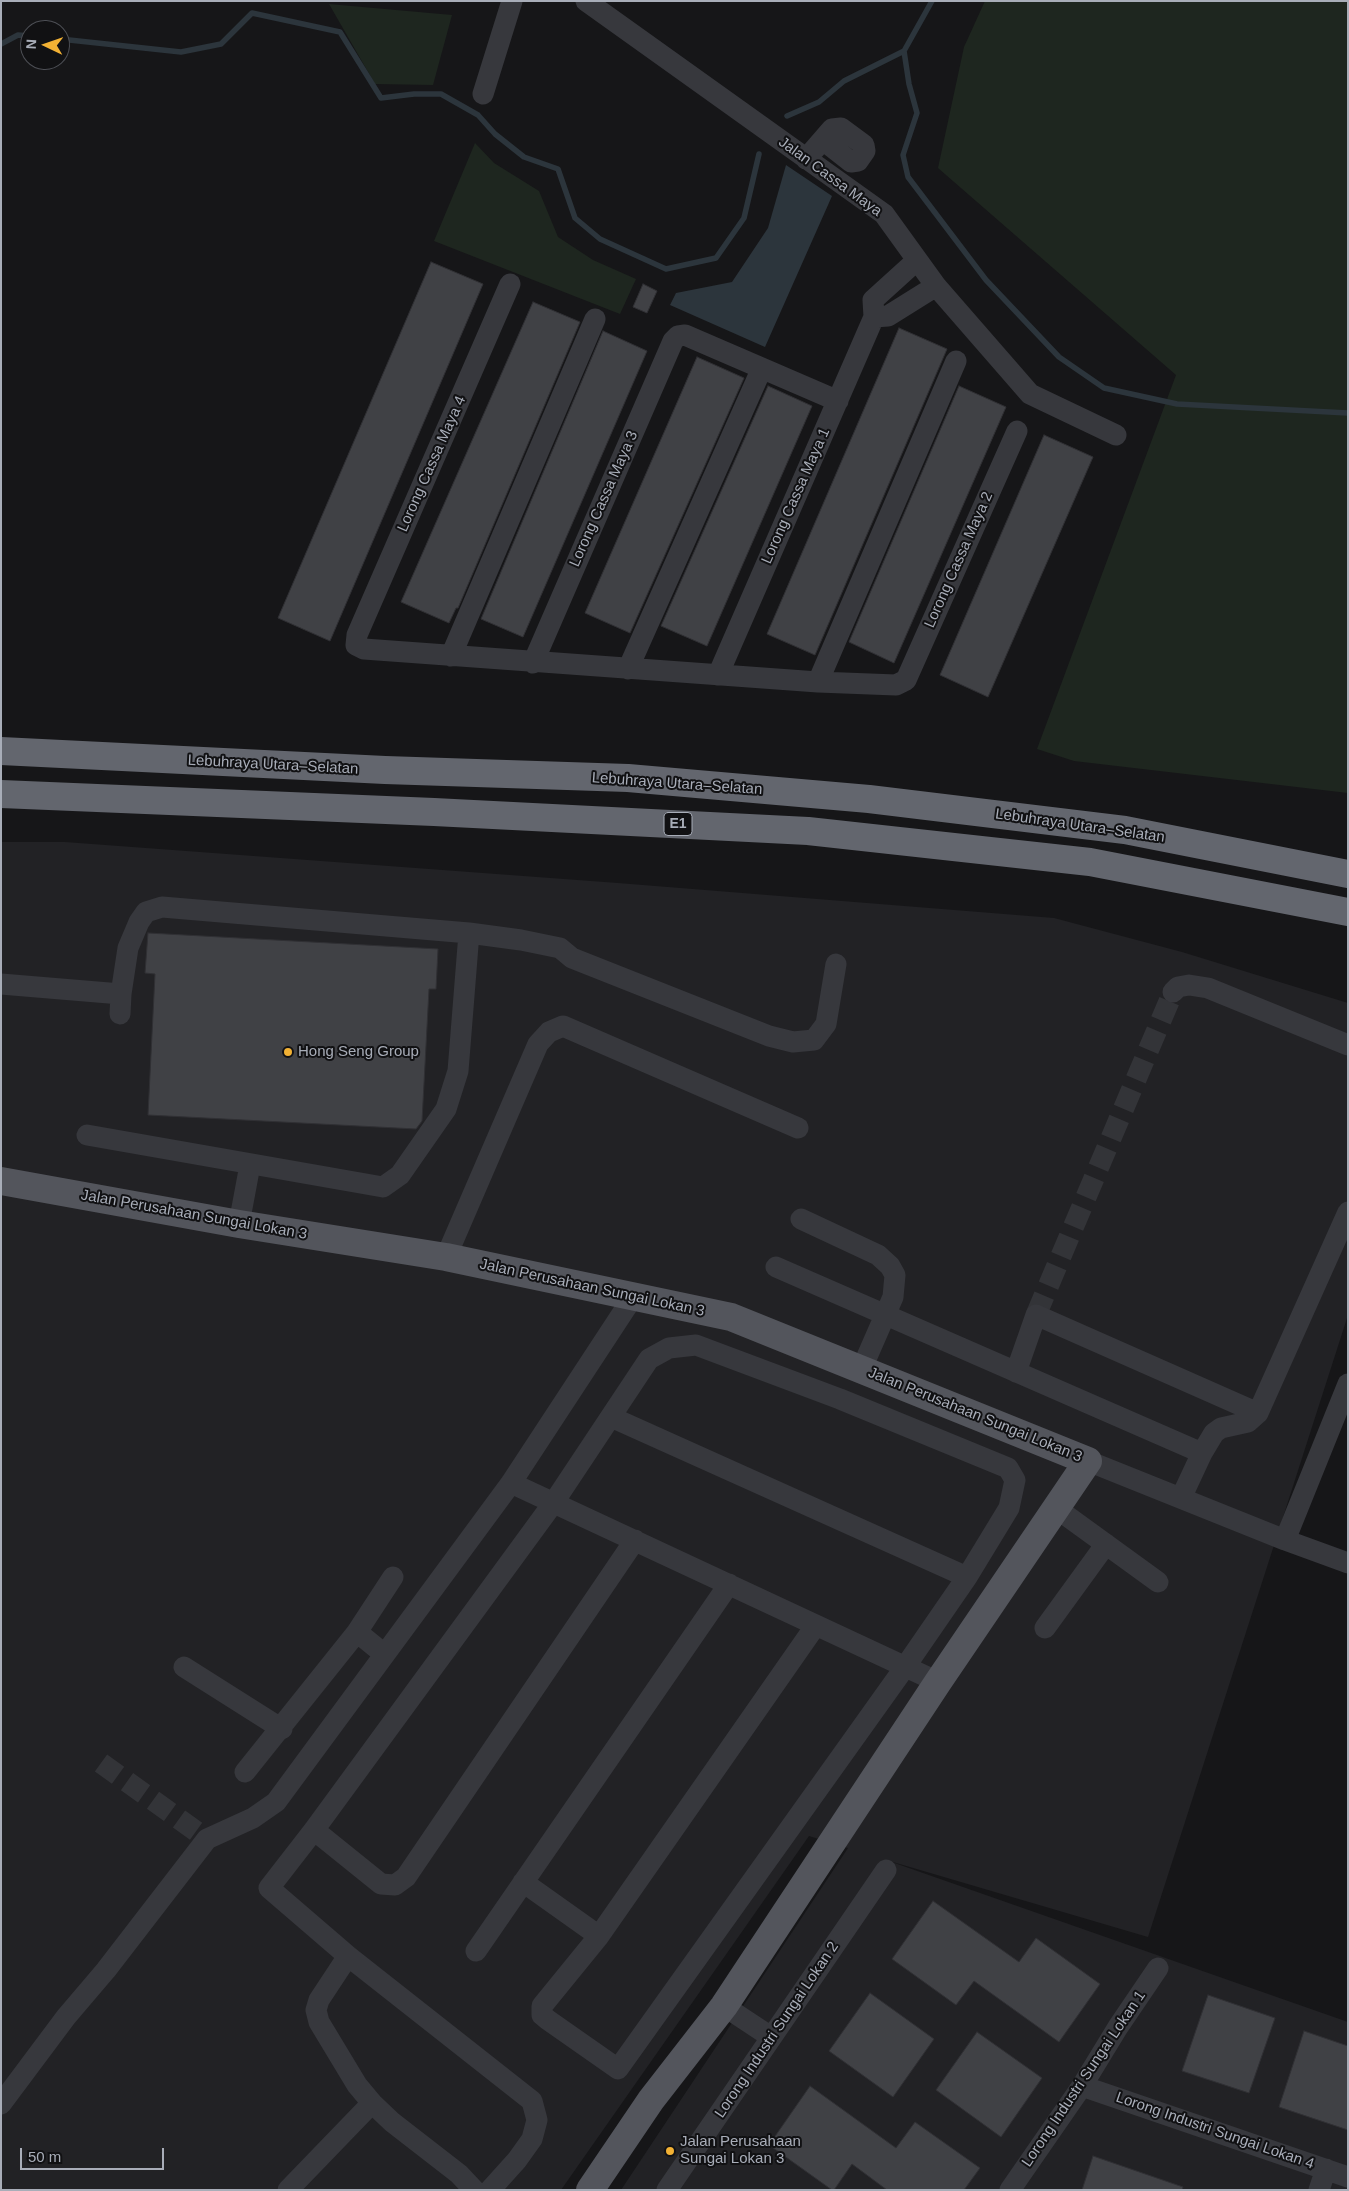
<!DOCTYPE html>
<html>
<head>
<meta charset="utf-8">
<style>
	body { margin:0 }
	#map { position:relative; width:1349px; height:2191px; overflow:hidden; background:#161618; font-family:Helvetica,sans-serif }
	canvas { display:block }
	.frame { position:absolute; inset:0; border:2px solid #a8adb8; pointer-events:none }
	.north { position:absolute; left:20px; top:20px; width:50px; height:50px; box-sizing:border-box; background:#111113; border:1px solid #4d4f55; border-radius:50%; rotate:273deg; font-size:14px; font-weight:700; line-height:20px; text-align:center; color:#a8adb8 }
	.north::after { content:''; display:block; margin:auto; width:18px; height:22px; background:#f2b134; clip-path:polygon(50% 0,100% 100%,50% 72%,0 100%) }
	.scale { position:absolute; left:20px; top:2148px; width:144px; height:22px; box-sizing:border-box; border:2px solid #a8adb8; border-top:0; padding-left:6px; font-size:15px; line-height:18px; white-space:nowrap; color:#a8adb8; -webkit-text-stroke:4px #111113; paint-order:stroke }
</style>
</head>
<body>
<div id="map">
<canvas width="1349" height="2191"></canvas>
<div class="frame"></div>
<div class="north">N</div>
<div class="scale">50 m</div>
</div>
<script>
const ctx = document.querySelector('canvas').getContext('2d');
ctx.lineJoin = 'round';
function fill(path, color) { ctx.fillStyle = color; ctx.fill(path, 'evenodd'); }
const poly = rows => new Path2D(rows.map(r => 'M' + r).join(''));
function strokePath(path, color, width, dash) { ctx.strokeStyle = color; ctx.lineWidth = width; ctx.lineCap = dash ? 'butt' : 'round'; ctx.setLineDash(dash || []); ctx.stroke(path); }
function label(font, color, halo, rows, align = 'center') {
  ctx.font = font + ' Helvetica,sans-serif'; ctx.lineWidth = 4; ctx.setLineDash([]); ctx.textBaseline = 'middle'; ctx.strokeStyle = halo; ctx.fillStyle = color; for (const [text, x, y, turn = 0] of rows) {
    ctx.save(); ctx.translate(x, y); ctx.rotate((+turn || 0) * Math.PI / 180); ctx.textAlign = isNaN(turn) ? turn : align; if (halo) ctx.strokeText(text, 0, 0); ctx.fillText(text, 0, 0); ctx.restore();
  }
}
const built = poly([
	[1,842,65,842,618,883,1054,918,1182,952,1348,1003,1348,1315,1148,1937,886,1860,1348,2022,1348,2190,621,2190,848,1848,809,1836,561,2190,1,2190]
]);
const green = poly([
	[985,1,1348,1,1348,793,1074,761,1037,749,1176,375,938,168,964,47],
	[329,4,452,15,433,85,375,84],
	[475,143,494,163,539,191,558,237,593,260,636,279,620,314,434,241]
]);
const water = poly([
	[786,165,832,196,765,347,670,305,676,293,732,282,768,228]
]);
const stream = poly([
	[932,1,904,51,909,84,917,113,903,155,908,177,986,280,1059,357,1104,388,1177,404,1348,413],
	[60,39,181,52,221,44,252,13,340,32,381,98,414,94,441,94,478,115,495,134,524,157,558,169,575,218,600,239,666,269,716,258,744,218,759,154],
	[1,44,18,35,30,36],
	[787,116,819,102,844,81,904,51]
]);
const building = poly([
	[431,262,483,284,330,641,278,618,431,262],
	[643,284,657,291,647,313,633,307,643,284],
	[533,302,580,322,458,608,456,608,449,623,401,602,533,302],
	[899,328,947,349,815,655,767,634,899,328],
	[603,331,647,351,523,637,481,619,603,331],
	[697,357,744,378,630,633,585,613,697,357],
	[768,386,812,406,707,646,661,626,768,386],
	[959,386,1006,407,894,663,849,642,959,386],
	[1044,435,1093,457,988,697,940,675,1044,435],
	[148,933,438,949,436,989,429,989,422,1121,416,1129,148,1115,155,974,145,973,148,933],
	[933,1901,1019,1962,1036,1938,1100,1984,1059,2042,974,1981,956,2005,892,1959,933,1901],
	[870,1993,934,2039,893,2097,829,2051,870,1993],
	[1208,1995,1275,2018,1249,2093,1182,2071,1208,1995],
	[1304,2031,1348,2046,1348,2130,1279,2107,1304,2031],
	[977,2032,1042,2078,1001,2137,936,2090,977,2032],
	[810,2086,896,2148,915,2122,980,2168,964,2190,887,2190,852,2164,834,2190,832,2190,769,2145,810,2086],
	[1093,2156,1183,2187,1182,2190,1082,2190,1093,2156]
]);
const minorTunnel = poly([
	[1036,1315,1173,992],
	[101,1763,207,1839]
]);
const minor = poly([
	[586,1,884,214,936,286,1030,394,1116,435],
	[483,94,512,1],
	[806,159,832,129,841,128,864,145,865,151,858,161,851,162,823,140],
	[510,284,357,635,356,645,364,649,818,682,896,685,906,680,1017,431],
	[874,317,888,316,936,286],
	[451,656,595,319],
	[533,663,673,341,678,336,685,335,838,401],
	[628,669,762,368],
	[718,675,874,317,873,300,916,261],
	[818,682,956,361],
	[1,984,121,994],
	[1173,992,1178,987,1189,985,1208,988,1348,1045],
	[120,1014,121,994,128,948,139,922,146,912,162,907,469,933,521,940,560,948,572,958,769,1036,793,1042,814,1040,826,1024,836,964],
	[87,1135,383,1187,400,1175,446,1109,458,1071,469,933],
	[801,1219,878,1255,890,1266,895,1275,893,1297,862,1368],
	[239,1224,250,1165],
	[446,1257,538,1044,549,1032,563,1026,798,1128],
	[776,1267,1202,1453,1214,1433,1221,1428,1248,1422,1258,1413,1348,1212],
	[1016,1372,1036,1315,1258,1413],
	[611,1417,967,1577],
	[1088,1461,1285,1540,1348,1563],
	[511,1483,938,1682],
	[1181,1498,1202,1453],
	[1056,1508,1158,1582],
	[1285,1540,1348,1384],
	[1045,1628,1106,1544],
	[357,1632,393,1577],
	[184,1667,282,1729],
	[245,1772,357,1632,384,1654],
	[314,1830,381,1884,395,1885,406,1877,635,1540],
	[523,1882,599,1936],
	[476,1951,729,1584],
	[348,1956,319,2000,316,2010,319,2022,357,2085,372,2103,392,2122,459,2174,474,2190],
	[724,2006,771,2037],
	[1082,2086,1348,2177],
	[1,2104,66,2017,106,1970,207,1839,253,1818,276,1802,511,1483,633,1297],
	[288,2190,372,2103],
	[490,2190,517,2160,532,2139,537,2120,532,2101,348,1956,269,1888,314,1830,554,1502,649,1359,669,1348,696,1345,840,1399,1008,1468,1015,1480,1009,1508,967,1577,905,1667,618,2069,548,2020,542,2015,542,2006,599,1936,816,1625],
	[667,2190,886,1870],
	[1010,2190,1082,2086,1118,2027,1158,1968],
	[1319,2190,1326,2169]
]);
const major = poly([
	[1,1181,239,1224,446,1257,731,1317,1088,1461,938,1682,724,2006,651,2100,590,2190]
]);
const highway = poly([
	[1,751,385,770,628,778,869,799,1125,830,1348,874],
	[1,794,434,812,808,831,1090,862,1348,912]
]);
const markers = [
	[288,1052,5,"#f2b134"],
	[670,2151,5,"#f2b134"]
];
const shields = [
	[678,824,28]
];
const shieldNames = [
	["E1",678,824]
];
const streetNames = [
	["Jalan Cassa Maya",830,177,36],
	["Lorong Cassa Maya 4",432,464,-66],
	["Lorong Cassa Maya 1",796,496,-66],
	["Lorong Cassa Maya 3",604,499,-66],
	["Lorong Cassa Maya 2",959,560,-66],
	["Lebuhraya Utara–Selatan",273,765,3],
	["Lebuhraya Utara–Selatan",677,784,4],
	["Lebuhraya Utara–Selatan",1080,826,8],
	["Jalan Perusahaan Sungai Lokan 3",194,1215,10],
	["Jalan Perusahaan Sungai Lokan 3",592,1288,12],
	["Jalan Perusahaan Sungai Lokan 3",975,1415,22],
	["Lorong Industri Sungai Lokan 2",777,2030,-56],
	["Lorong Industri Sungai Lokan 1",1084,2079,-56],
	["Lorong Industri Sungai Lokan 4",1215,2131,19]
];
const poiNames = [
	["Hong Seng Group",298,1052],
	["Jalan Perusahaan",680,2142],
	["Sungai Lokan 3",680,2159]
];
fill(built, '#222225');
fill(green, '#1e261f');
fill(water, '#2c353c');
strokePath(stream, '#2c353c', 5.5);
fill(building, '#404145');
strokePath(building, '#303034', 1);
strokePath(minorTunnel, '#333438', 21, [21, 11]);
strokePath(minor, '#37383d', 21);
strokePath(major, '#53555c', 28);
strokePath(highway, '#63666e', 28);
for (const [x, y, r, color] of markers) { const dot = new Path2D(); dot.arc(x, y, r, 0, 2 * Math.PI); ctx.fillStyle = color; ctx.fill(dot); strokePath(dot, '#111113', 2); }
for (const [x, y, w] of shields) { const box = new Path2D(); box.roundRect(x - w / 2, y - 11.5, w, 23, 4); ctx.fillStyle = '#111113'; ctx.fill(box); strokePath(box, '#a8adb8', 1); }
label('bold 14px', '#a8adb8', null, shieldNames);
label('15px', '#a8adb8', '#111113', streetNames);
label('15px', '#a8adb8', '#111113', poiNames, 'left');
</script>
</body>
</html>
